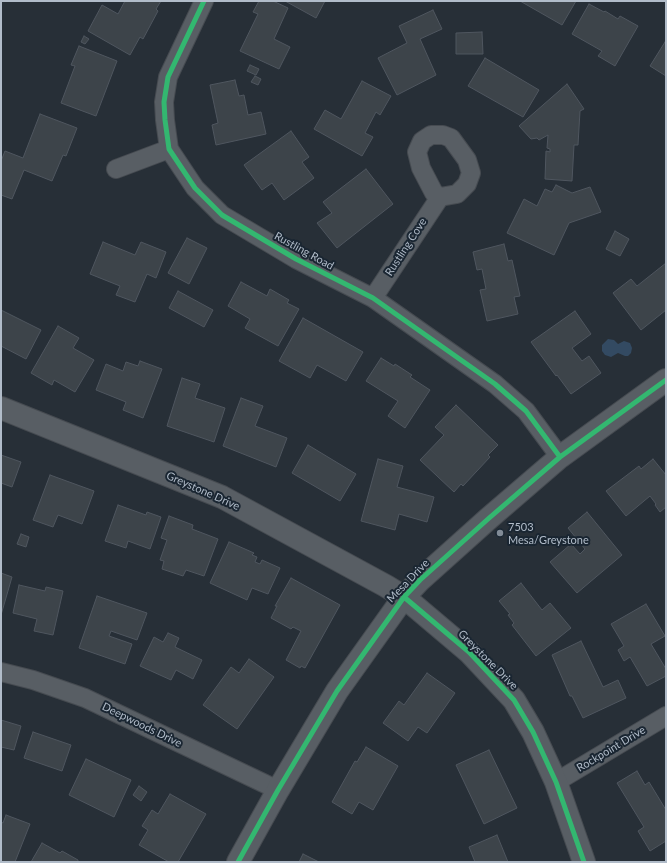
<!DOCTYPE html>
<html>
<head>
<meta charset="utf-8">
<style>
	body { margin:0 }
	#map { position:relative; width:667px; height:863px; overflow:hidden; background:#272f37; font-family:Lato,sans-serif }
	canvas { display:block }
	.frame { position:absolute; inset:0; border:2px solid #b1bcc9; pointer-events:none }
</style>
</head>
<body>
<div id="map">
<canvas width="667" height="863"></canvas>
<div class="frame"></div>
</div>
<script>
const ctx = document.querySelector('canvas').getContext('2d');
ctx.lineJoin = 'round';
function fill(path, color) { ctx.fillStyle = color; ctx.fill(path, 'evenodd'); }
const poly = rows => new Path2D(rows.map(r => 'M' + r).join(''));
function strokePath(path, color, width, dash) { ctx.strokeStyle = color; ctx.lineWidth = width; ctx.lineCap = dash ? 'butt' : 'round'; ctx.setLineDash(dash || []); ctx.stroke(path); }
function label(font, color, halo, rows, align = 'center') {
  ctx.font = font + ' Lato,sans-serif'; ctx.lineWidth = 4; ctx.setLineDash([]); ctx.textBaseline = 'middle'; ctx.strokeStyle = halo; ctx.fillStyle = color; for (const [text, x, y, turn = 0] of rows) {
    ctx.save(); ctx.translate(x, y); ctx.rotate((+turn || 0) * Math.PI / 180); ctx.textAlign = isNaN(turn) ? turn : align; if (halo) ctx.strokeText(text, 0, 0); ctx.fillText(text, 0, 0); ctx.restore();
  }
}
const water = poly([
	[608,339,614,340,618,344,624,341,630,343,632,348,631,353,628,356,625,356,618,353,611,357,605,355,602,351,602,345]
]);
const building = poly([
	[125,1,161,1,156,9,158,11,143,39,140,37,130,55,88,31,102,5,118,14,125,1],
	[259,1,273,1,288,8,274,39,290,47,279,69,240,51,258,14,253,12,259,1],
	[285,1,325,1,316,18,285,1],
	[520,1,576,1,562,25,520,1],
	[589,4,604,12,605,11,618,19,620,16,638,26,615,66,598,56,602,51,572,34,589,4],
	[433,10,442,29,420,39,436,75,397,95,378,58,407,43,399,26,433,10],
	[482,32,483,54,456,54,456,33,482,32],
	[84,36,89,39,85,44,81,42,84,36],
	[665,42,666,42,666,76,650,66,665,42],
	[79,46,117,61,96,116,61,103,75,66,71,65,79,46],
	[485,58,539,90,523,117,468,86,485,58],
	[250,65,259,69,256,75,247,71,250,65],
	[255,76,261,79,258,85,251,82,255,76],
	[235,80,239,96,244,95,248,115,261,112,266,134,216,145,212,125,218,123,210,85,235,80],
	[362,81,391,96,380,115,376,112,365,133,373,137,362,156,314,129,325,110,341,119,362,81],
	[567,84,584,109,580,111,578,145,574,145,572,181,545,179,546,151,550,152,550,149,547,148,548,135,539,140,537,138,531,139,519,126,567,84],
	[40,114,77,128,66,156,63,155,52,181,24,170,12,199,1,195,1,161,5,151,23,158,40,114],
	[291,131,309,157,302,162,314,178,284,200,272,183,262,190,244,165,291,131],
	[366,169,393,204,337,248,317,223,332,213,323,202,366,169],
	[556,185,572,193,590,187,601,212,569,223,554,255,507,233,524,199,537,206,545,189,552,192,556,185],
	[615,231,629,239,620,256,606,249,615,231],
	[187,238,207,248,189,284,168,273,187,238],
	[103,242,135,255,141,242,166,252,156,278,147,274,135,302,116,295,120,286,90,274,103,242],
	[504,244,508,261,512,260,520,296,514,297,518,314,487,321,480,290,486,289,482,269,477,270,473,252,504,244],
	[666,263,666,310,641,330,613,293,631,279,637,286,666,263],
	[241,282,267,296,270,289,289,300,287,303,299,309,278,346,245,328,250,319,228,306,241,282],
	[178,291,213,310,204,327,169,308,178,291],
	[1,310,41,330,26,359,1,346,1,310],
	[575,311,591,334,572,348,582,361,589,356,601,373,571,394,557,375,556,376,531,342,575,311],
	[303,318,363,352,346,381,317,365,310,378,279,361,303,318],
	[58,326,79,338,73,348,94,360,75,392,54,380,52,385,31,373,58,326],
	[381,358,394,366,395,364,412,375,410,377,430,390,405,428,388,416,398,401,366,381,381,358],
	[140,361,162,369,143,418,123,410,126,402,96,390,106,364,123,371,126,362,138,366,140,361],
	[182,378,200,384,195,398,225,408,214,442,167,426,182,378],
	[241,398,263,406,255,426,287,438,276,467,223,446,241,398],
	[456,405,498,445,488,455,490,457,463,486,461,484,454,492,420,460,444,435,435,427,456,405],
	[308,445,356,474,340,501,292,473,308,445],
	[1,455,21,462,12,487,1,483,1,455],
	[378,459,403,466,397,487,434,497,427,522,399,514,395,530,361,521,378,459],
	[653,459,666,475,666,507,660,512,655,505,656,504,650,496,626,516,606,491,639,466,641,469,653,459],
	[50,475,94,491,82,524,58,515,53,527,33,520,50,475],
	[118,505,146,515,147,512,161,517,150,549,128,541,126,548,105,541,118,505],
	[587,512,622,555,577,593,550,562,571,544,580,554,585,549,568,528,587,512],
	[169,516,193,525,192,529,218,539,204,576,186,570,183,576,162,569,164,561,160,560,167,540,161,538,169,516],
	[21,534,29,537,26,547,17,544,21,534],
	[229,542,254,553,252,555,257,557,255,562,260,564,262,560,280,568,268,594,252,588,247,600,210,583,229,542],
	[1,573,12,577,1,615,1,573],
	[291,578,340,605,305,668,301,666,300,668,286,660,301,631,293,627,291,629,271,618,277,606,275,606,291,578],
	[521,583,542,610,550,603,571,628,536,656,512,625,514,623,508,615,510,614,499,601,521,583],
	[19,585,45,591,46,587,63,591,53,635,34,631,37,619,13,613,19,585],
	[97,596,147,613,137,640,111,631,109,636,132,644,125,664,79,648,97,596],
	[646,604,665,636,651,644,666,669,666,676,647,686,630,657,624,661,618,650,624,646,611,624,646,604],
	[168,633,179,638,175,647,202,660,193,679,176,670,171,680,140,666,154,637,163,642,168,633],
	[581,641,603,687,618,680,626,698,583,718,572,696,570,696,552,655,581,641],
	[249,659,274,677,237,729,203,705,231,667,239,673,249,659],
	[427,673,455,693,427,733,418,727,408,741,383,723,399,701,404,705,427,673],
	[1,720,21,726,14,750,1,747,1,720],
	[33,732,71,745,62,771,24,758,33,732],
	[366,747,398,766,373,810,359,802,352,814,332,802,355,761,357,762,366,747],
	[489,750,517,808,484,824,456,765,489,750],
	[86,759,131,780,114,817,69,795,86,759],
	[637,771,645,785,649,782,666,810,666,841,650,851,638,831,644,827,617,783,637,771],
	[139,786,147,792,141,801,133,795,139,786],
	[170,794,206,814,178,862,169,862,139,845,148,830,142,826,152,810,158,814,170,794],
	[6,815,30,824,15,862,1,862,1,822,3,823,6,815],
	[497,835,508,862,475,862,469,847,497,835],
	[42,843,60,853,62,851,78,860,78,862,31,862,42,843],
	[303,854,319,862,299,862,303,854]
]);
const minor = poly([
	[204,1,168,77,164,102,165,120,169,149,195,188,222,215,296,259,373,298,495,384,526,411,560,457],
	[116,169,169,149],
	[373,298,440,197,457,194,467,184,471,173,467,160,451,138,443,135,431,135,422,141,417,152,421,168,434,193,440,197],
	[1,672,33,680,85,698,278,790],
	[556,782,666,716]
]);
const tertiary = poly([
	[1,408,222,497,386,586,404,597,469,652,514,700,533,732,556,782,584,862],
	[238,862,278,790,337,691,404,597,420,580,488,519,560,457,666,380]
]);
const cycleway = poly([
	[204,1,168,77,164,102,165,120,169,149,195,188,222,215,296,259,373,298,495,384,526,411,560,457],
	[404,597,469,652,514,700,533,732,556,782,584,862],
	[238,862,278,790,337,691,404,597,420,580,488,519,560,457,666,380]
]);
const markers = [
	[500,533,4,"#818b96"]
];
const streetNames = [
	["Rustling Cove",406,247,-57],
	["Rustling Road",304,251,29],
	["Greystone Drive",203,491,24],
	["Mesa Drive",408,581,-46],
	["Greystone Drive",488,660,45],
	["Deepwoods Drive",142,725,26],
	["Rockpoint Drive",611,749,-31]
];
const poiNames = [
	["7503",508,527],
	["Mesa/Greystone",508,540]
];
fill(water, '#334a62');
fill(building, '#3d444a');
strokePath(building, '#4f565f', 1);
strokePath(minor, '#464b51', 20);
strokePath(tertiary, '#464b51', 24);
strokePath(minor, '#585e64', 18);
strokePath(tertiary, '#585e64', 22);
strokePath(cycleway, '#33b770', 5);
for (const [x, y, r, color] of markers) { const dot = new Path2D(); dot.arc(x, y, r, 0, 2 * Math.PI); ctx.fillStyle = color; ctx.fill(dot); strokePath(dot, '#1a2632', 1.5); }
label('11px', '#b1bcc9', '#1a2632', streetNames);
label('11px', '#b1bcc9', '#1a2632', poiNames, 'left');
</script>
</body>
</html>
